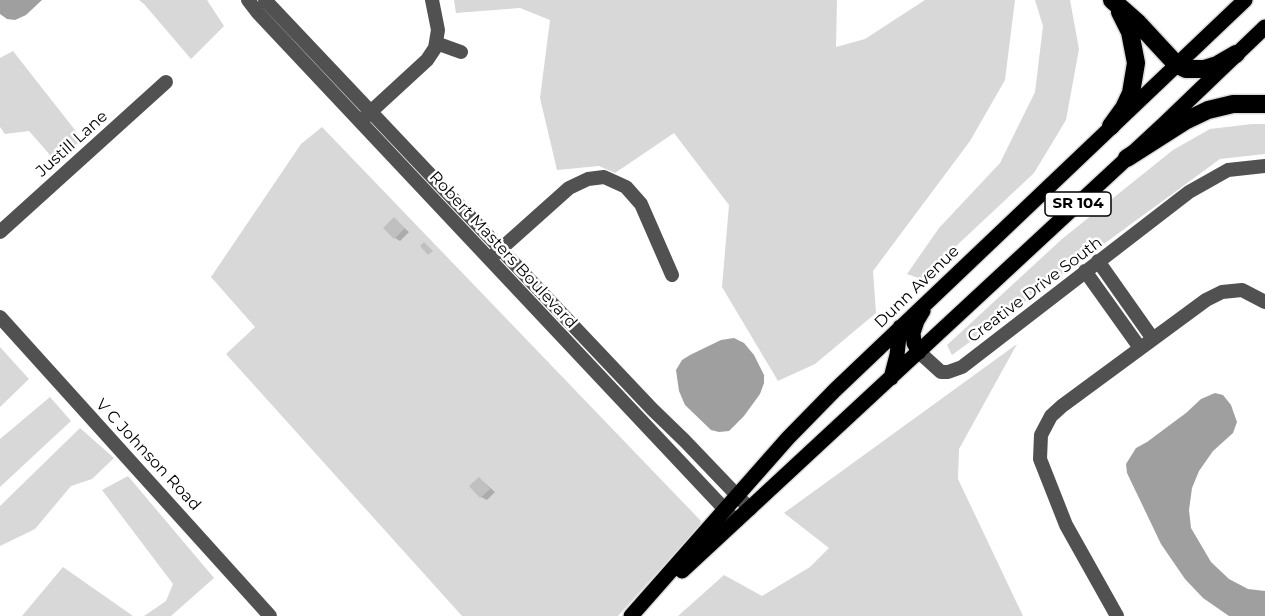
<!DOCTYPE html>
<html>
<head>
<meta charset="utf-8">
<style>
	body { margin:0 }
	canvas { display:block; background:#fff }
</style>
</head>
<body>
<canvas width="1265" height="616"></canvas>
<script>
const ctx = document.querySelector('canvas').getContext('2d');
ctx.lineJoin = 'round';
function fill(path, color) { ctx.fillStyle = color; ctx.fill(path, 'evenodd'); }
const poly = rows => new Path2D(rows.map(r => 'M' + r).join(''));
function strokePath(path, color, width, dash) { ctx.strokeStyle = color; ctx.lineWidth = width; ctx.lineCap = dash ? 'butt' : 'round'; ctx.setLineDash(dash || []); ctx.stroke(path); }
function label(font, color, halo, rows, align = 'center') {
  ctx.font = font + ' Montserrat,sans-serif'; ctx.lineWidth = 5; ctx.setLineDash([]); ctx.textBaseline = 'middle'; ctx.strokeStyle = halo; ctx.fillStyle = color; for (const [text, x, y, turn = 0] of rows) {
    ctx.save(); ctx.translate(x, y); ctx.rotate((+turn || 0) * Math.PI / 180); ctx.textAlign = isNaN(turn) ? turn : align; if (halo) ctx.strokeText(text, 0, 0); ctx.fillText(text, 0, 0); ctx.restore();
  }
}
const green = poly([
	[139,0,207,0,224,26,191,59,144,4],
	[454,0,837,0,836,47,865,39,925,0,1015,0,1005,80,970,141,873,271,876,313,815,364,778,381,722,287,729,205,674,133,615,173,599,166,557,170,540,98,550,20,520,8,456,13],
	[1035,0,1070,0,1079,49,1066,120,1034,173,921,279,907,274,939,228,1000,163,1035,92,1043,26],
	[13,51,82,139,57,163,29,131,5,134,0,127,0,58],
	[1252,124,1265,124,1265,154,1220,159,952,355,947,345,1062,239,1173,150,1210,129],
	[322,127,701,521,700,525,618,616,462,616,226,354,255,327,211,277,301,144],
	[1017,344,959,449,958,479,1023,616,678,616,724,575,762,596,810,567,829,548,784,513],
	[0,347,29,379,0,407],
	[50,397,71,421,0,487,0,439],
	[80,428,114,458,92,479,71,486,35,529,0,546,0,506],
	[128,476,214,578,171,616,144,616,166,601,173,584,102,490],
	[63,567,133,616,22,616]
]);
const water = poly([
	[0,0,42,0,26,15,15,20,7,19,0,14],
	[734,338,744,343,754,355,764,375,764,383,760,394,744,416,729,431,719,432,711,430,685,405,679,391,676,370,682,360,690,355,721,340],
	[1215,393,1223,395,1231,405,1237,422,1233,433,1213,451,1199,471,1192,488,1189,510,1191,528,1211,562,1229,579,1248,589,1265,591,1265,616,1229,616,1203,598,1185,579,1161,544,1127,473,1126,464,1136,448,1147,442,1186,413,1201,399]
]);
const shadow = poly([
	[394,219,409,232,400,241,395,238],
	[479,478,495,492,487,500,481,497]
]);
const building = poly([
	[394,217,405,228,394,239,383,228],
	[424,242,433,251,428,255,420,246],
	[479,477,490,489,480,498,469,486]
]);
const minor = poly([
	[248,0,258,13,732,517],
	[265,0,652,409,685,441,750,509],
	[436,43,461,52],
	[365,117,427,60,435,48,438,30,432,0],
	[0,232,166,82],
	[494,255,569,188,588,179,604,177,626,187,641,204,672,275],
	[1098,261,1153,339],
	[1085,271,1140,348],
	[0,317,270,616],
	[919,352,941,372,948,372,962,367,1189,192,1228,170,1265,166],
	[1117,616,1066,525,1040,459,1041,435,1051,416,1062,406,1206,300,1222,292,1242,290,1265,302]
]);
const major = poly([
	[919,352,914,343,913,333,917,321,923,311],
	[891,378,897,355,900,327],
	[682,571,1165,123,1265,27],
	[631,616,788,438,835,390,1245,0]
]);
const highway = poly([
	[1112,0,1138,23,1176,64,1186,69,1204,69,1217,65,1236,54],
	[1111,126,1124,108,1131,93,1136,63,1130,32,1120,12],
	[1127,158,1185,121,1208,110,1233,104,1265,104]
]);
const shields = [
	[1078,204,66]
];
const shieldNames = [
	["SR 104",1078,204]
];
const streetNames = [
	["Justill Lane",72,144,-42],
	["Robert Masters Boulevard",503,250,47],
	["Dunn Avenue",917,287,-44],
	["Creative Drive South",1035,290,-37],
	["V C Johnson Road",148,455,47]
];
fill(green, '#d8d8d8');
fill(water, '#9f9f9f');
fill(shadow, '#0003');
fill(building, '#c0c0c0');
strokePath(major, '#dbdbdb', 18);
strokePath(highway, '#dbdbdb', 21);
strokePath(minor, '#515151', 14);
strokePath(major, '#000', 15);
strokePath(highway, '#000', 18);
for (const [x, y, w] of shields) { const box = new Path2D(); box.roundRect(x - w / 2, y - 12, w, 24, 4.5); ctx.fillStyle = '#fff'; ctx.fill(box); strokePath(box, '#000', 1.5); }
label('bold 15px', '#000', null, shieldNames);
label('16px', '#000', '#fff', streetNames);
</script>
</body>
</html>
